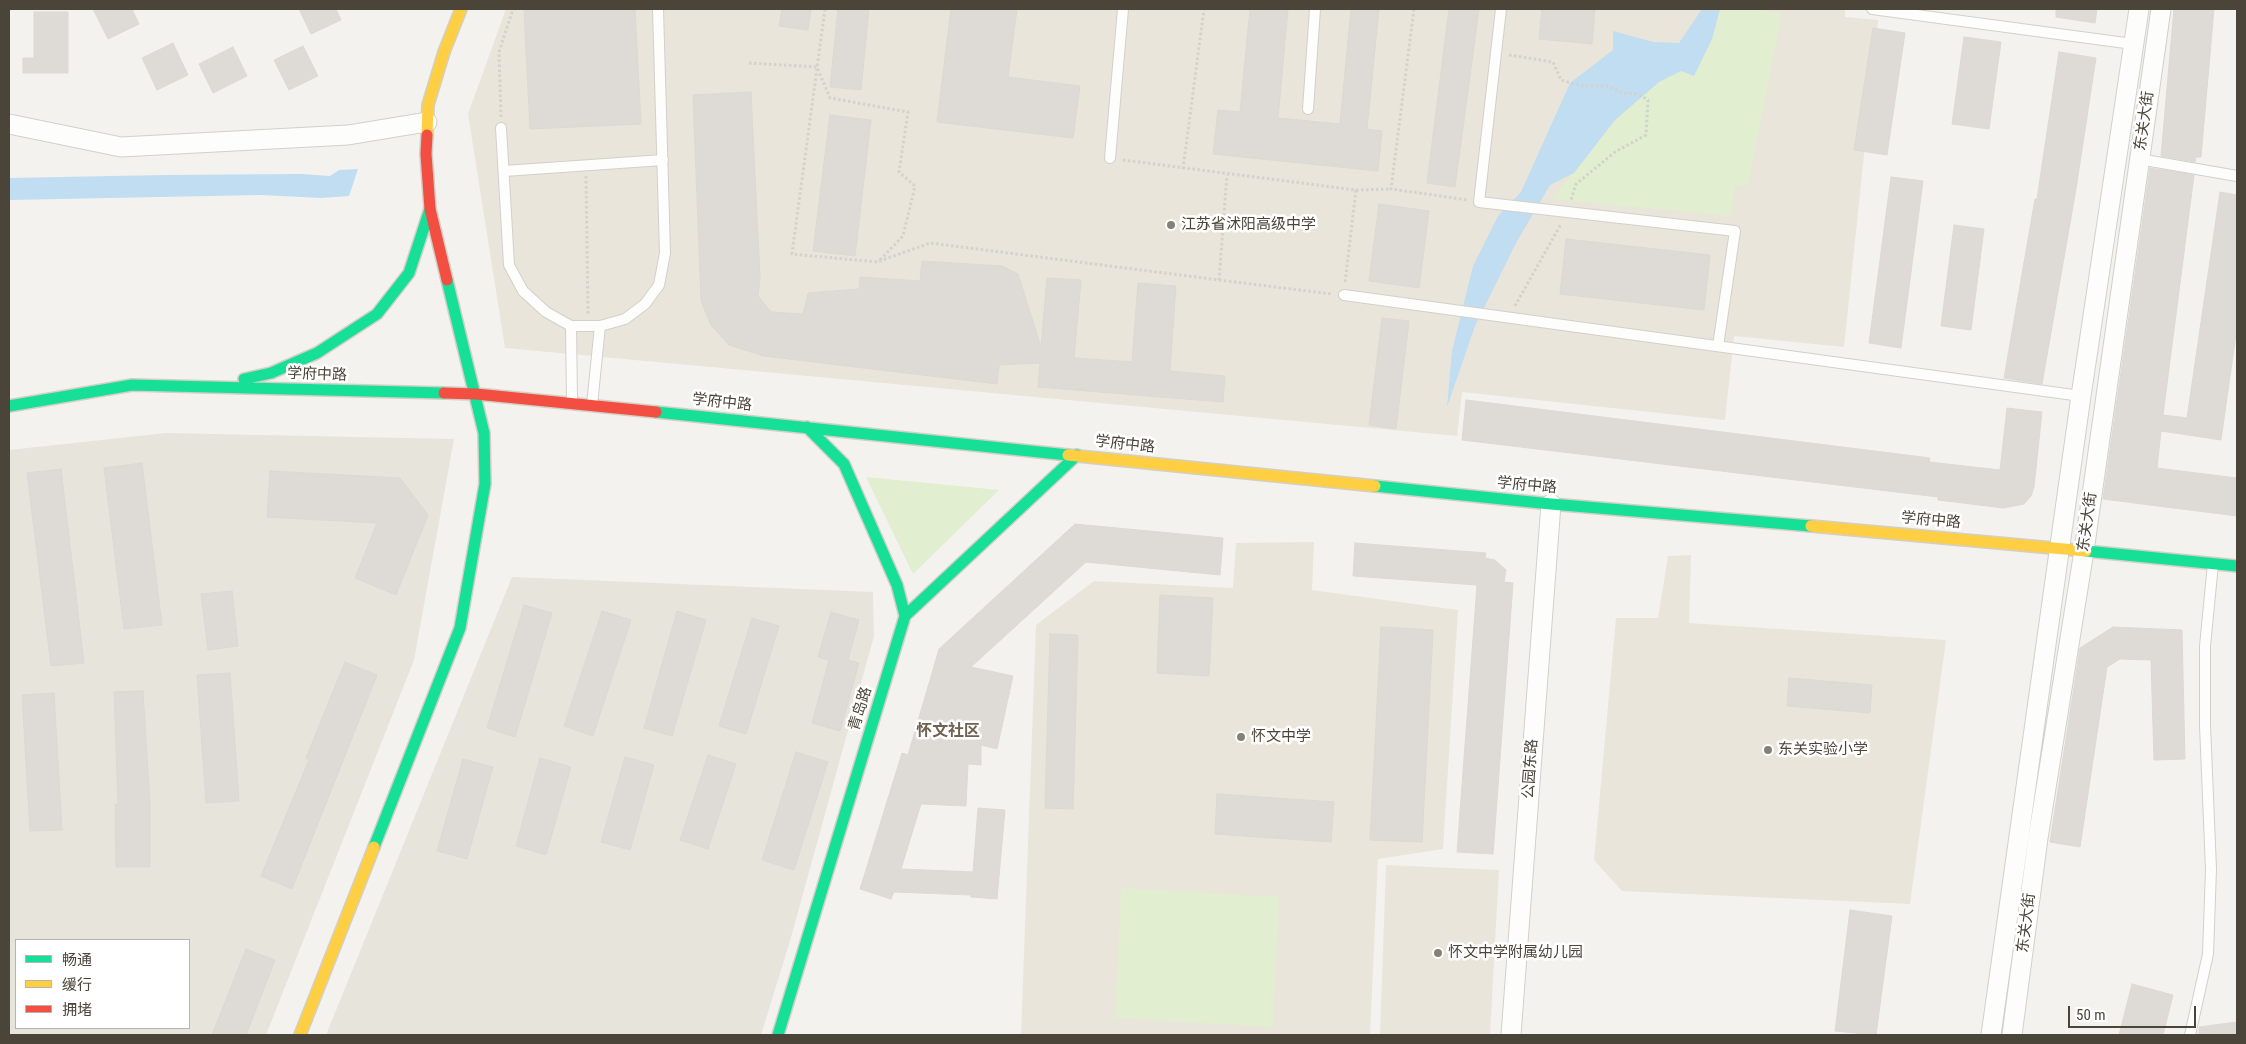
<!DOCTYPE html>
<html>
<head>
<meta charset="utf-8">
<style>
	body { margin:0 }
	#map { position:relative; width:2246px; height:1044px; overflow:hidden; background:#f4f2ee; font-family:"Roboto Condensed","Noto Sans SC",sans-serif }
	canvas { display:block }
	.frame { position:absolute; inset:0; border:10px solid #4b4439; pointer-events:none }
	.legend { position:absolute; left:15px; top:939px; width:175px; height:90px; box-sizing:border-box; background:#fff; border:1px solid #b7b4b0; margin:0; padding:6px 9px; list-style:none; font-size:15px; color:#4b4439 }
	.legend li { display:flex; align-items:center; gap:10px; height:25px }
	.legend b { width:25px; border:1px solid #b7b4b0 }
	.scale { position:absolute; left:2068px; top:1006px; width:128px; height:22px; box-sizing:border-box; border:2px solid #4b4439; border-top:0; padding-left:6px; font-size:15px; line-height:18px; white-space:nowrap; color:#4b4439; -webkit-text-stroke:4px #fff; paint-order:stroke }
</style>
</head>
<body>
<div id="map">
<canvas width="2246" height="1044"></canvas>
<div class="frame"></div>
<ul class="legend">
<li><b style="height:6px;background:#16e098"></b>畅通</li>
<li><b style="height:6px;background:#ffcf43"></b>缓行</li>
<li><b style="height:6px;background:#f24e42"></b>拥堵</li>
</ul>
<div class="scale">50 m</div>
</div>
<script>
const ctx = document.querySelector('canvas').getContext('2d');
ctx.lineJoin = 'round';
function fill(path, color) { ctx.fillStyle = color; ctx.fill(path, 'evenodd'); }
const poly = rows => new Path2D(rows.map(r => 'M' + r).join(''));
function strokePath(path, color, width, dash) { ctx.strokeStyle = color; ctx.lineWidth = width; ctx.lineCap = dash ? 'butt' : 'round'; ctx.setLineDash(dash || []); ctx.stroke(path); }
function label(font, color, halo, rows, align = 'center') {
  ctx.font = font + ' "Roboto Condensed","Noto Sans SC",sans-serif'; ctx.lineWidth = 5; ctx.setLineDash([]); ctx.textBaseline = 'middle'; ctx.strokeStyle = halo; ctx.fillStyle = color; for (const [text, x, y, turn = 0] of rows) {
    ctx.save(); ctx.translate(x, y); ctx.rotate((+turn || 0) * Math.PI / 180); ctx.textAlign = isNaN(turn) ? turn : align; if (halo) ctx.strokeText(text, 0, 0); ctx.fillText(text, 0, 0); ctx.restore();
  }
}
const residential = poly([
	[166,433,454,439,414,660,266,1035,9,1035,9,450],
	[16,940,189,940,189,1028,16,1028],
	[512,577,873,592,874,636,790,941,761,1035,326,1035]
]);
const education = poly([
	[506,9,1845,9,1845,17,1878,20,1844,347,1734,336,1725,420,1462,392,1457,436,505,348,468,114],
	[1314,542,1312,590,1458,610,1443,849,1378,859,1370,1035,1021,1035,1036,625,1094,581,1233,588,1236,543],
	[1691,555,1689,623,1946,640,1910,904,1622,891,1594,860,1616,618,1658,618,1668,556],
	[1386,865,1499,870,1490,1035,1380,1035]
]);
const green = poly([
	[1720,9,1749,9,1782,13,1748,186,1735,185,1731,216,1552,199,1615,120,1633,103,1659,82,1681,71,1694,76,1712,39],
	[866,477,999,490,913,574],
	[1121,888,1279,897,1273,1027,1115,1018]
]);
const water = poly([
	[1702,9,1720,9,1712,39,1694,76,1681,71,1659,82,1615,120,1574,173,1550,185,1516,243,1475,326,1447,407,1452,351,1473,266,1498,216,1521,192,1570,83,1613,50,1613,31,1653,42,1679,43],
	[358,169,349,196,321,198,261,195,9,200,9,178,164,175,301,174,330,176,339,170]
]);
const building = poly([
	[93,9,132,9,139,24,108,39,93,9],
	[299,9,336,9,341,20,311,34,299,9],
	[524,9,635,9,641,124,530,129,524,9],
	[782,9,811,9,808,30,779,26,782,9],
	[838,9,869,9,861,90,830,87,838,9],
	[951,9,1017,9,1008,77,1080,86,1073,138,937,122,951,9],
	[1250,9,1288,9,1278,118,1340,124,1351,9,1379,9,1367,129,1382,131,1378,171,1213,154,1218,110,1240,112,1250,9],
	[1449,9,1479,9,1455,187,1427,183,1449,9],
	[1542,9,1595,9,1592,44,1539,39,1542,9],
	[2056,9,2097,9,2095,23,2056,17,2056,9],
	[2174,9,2214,9,2201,157,2196,157,2195,162,2161,156,2174,9],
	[34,12,68,12,68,73,23,73,23,58,34,58,34,12],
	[1873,28,1905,33,1887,155,1854,150,1873,28],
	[1964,37,2001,42,1989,129,1952,124,1964,37],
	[173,43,188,75,157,90,142,58,173,43],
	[303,46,318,76,289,90,274,60,303,46],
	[233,47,247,76,213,93,199,64,233,47],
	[2059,52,2096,58,2076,189,2042,384,2004,378,2035,199,2037,199,2059,52],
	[751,92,760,278,758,296,771,312,803,314,808,293,859,289,860,277,920,281,922,261,1002,266,1018,274,1041,347,1047,278,1081,280,1074,358,1132,362,1138,283,1176,286,1170,371,1225,376,1223,402,1038,387,1040,363,999,365,997,384,764,356,729,345,711,325,701,301,693,95,751,92],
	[830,115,871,120,855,256,813,251,830,115],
	[2150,168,2194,175,2163,415,2187,418,2220,192,2237,195,2237,327,2221,440,2161,431,2157,468,2237,478,2237,516,2103,499,2150,168],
	[1891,177,1923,181,1901,348,1869,343,1891,177],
	[1379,204,1429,211,1419,288,1369,281,1379,204],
	[1954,225,1984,229,1971,330,1941,326,1954,225],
	[1566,239,1710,255,1704,310,1560,294,1566,239],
	[1382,318,1409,321,1396,429,1369,425,1382,318],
	[1466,400,1930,458,1929,462,2000,470,2007,408,2042,412,2034,487,2031,496,2024,504,2003,508,1938,500,1938,497,1462,440,1466,400],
	[142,463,162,625,124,629,104,468,142,463],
	[61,469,84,663,51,666,27,473,61,469],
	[270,471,400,478,428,515,396,595,355,578,377,523,267,517,270,471],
	[1075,524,1223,538,1220,575,1086,562,971,667,1013,676,997,749,981,745,981,765,968,764,966,806,921,804,901,869,973,872,978,808,1005,810,997,899,971,897,971,895,894,892,891,899,860,889,902,753,908,755,939,649,1075,524],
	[1355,543,1486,553,1485,558,1495,560,1506,570,1504,582,1513,583,1493,854,1457,852,1477,585,1353,576,1355,543],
	[232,591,238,646,208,650,201,594,232,591],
	[1160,595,1213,598,1209,676,1157,673,1160,595],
	[524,605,552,613,515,737,487,728,524,605],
	[602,611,631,620,593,736,564,726,602,611],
	[677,611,706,620,672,736,644,728,677,611],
	[831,612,859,620,848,660,859,663,840,731,812,723,829,660,818,657,831,612],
	[752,618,779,626,746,734,719,726,752,618],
	[1381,627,1433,630,1422,842,1370,840,1381,627],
	[2113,627,2182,630,2185,759,2154,760,2151,660,2120,659,2107,667,2080,847,2050,842,2080,648,2113,627],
	[1050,634,1078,635,1073,809,1045,808,1050,634],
	[345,662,377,675,292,889,261,876,309,760,306,758,345,662],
	[230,673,239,801,206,803,197,675,230,673],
	[1789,678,1872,685,1870,713,1787,706,1789,678],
	[143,691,150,804,150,867,116,867,115,804,118,804,114,692,143,691],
	[54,693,62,830,30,831,22,695,54,693],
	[796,752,828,762,794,870,762,860,796,752],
	[708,755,736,764,708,849,680,840,708,755],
	[625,757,654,765,630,850,601,842,625,757],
	[540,758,571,767,546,855,516,846,540,758],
	[463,759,493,767,467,859,437,851,463,759],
	[1217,794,1334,802,1331,842,1215,834,1217,794],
	[1850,910,1892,916,1876,1035,1835,1031,1850,910],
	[246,949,275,960,246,1035,212,1035,246,949],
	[2132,984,2173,995,2163,1035,2119,1035,2132,984],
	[2237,1022,2237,1035,2199,1035,2199,1027,2237,1022]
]);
const path = poly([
	[825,9,792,254,877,262,930,243,1219,280,1227,175],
	[1414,9,1391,189,1468,200],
	[1509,55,1553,62,1561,80,1582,86,1607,86,1623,93,1638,94,1648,100,1646,135,1615,152,1576,184,1571,200],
	[749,63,817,67,830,98,908,112,899,172,915,186,903,236,878,262],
	[501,117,499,52,513,9],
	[1123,160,1356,190,1345,283],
	[1183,169,1204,9],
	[586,176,588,315],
	[1356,190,1391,189],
	[1219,280,1332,294],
	[1515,306,1561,224]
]);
const lane = poly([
	[1501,9,1479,202,1735,231,1718,346],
	[1872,9,2133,44],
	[1308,109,1315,9],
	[501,128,509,265,523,291,546,312,571,326,600,326],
	[1110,158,1123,9],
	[2139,159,2237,176],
	[504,171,663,160],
	[1344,295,2081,396],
	[571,326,572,402],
	[592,405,600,326,625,319,645,304,659,285,665,253,658,9],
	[2190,1035,2208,954,2211,869,2205,725,2205,646,2213,564]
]);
const street = poly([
	[9,124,121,147,348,135,427,122],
	[1511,1035,1551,504],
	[1991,1035,2081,396,2139,9],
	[2012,1035,2038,838,2084,551,2161,9]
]);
const fast = poly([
	[244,379,271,373,317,353,377,314,409,273,430,209],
	[9,406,132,385,444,393],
	[656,412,1068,455],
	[807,427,844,464,897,585,905,616],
	[1375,486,1551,504,1811,526],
	[2086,551,2237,566],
	[374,847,460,628,485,484,484,433,447,280],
	[778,1035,905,616,1077,455]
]);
const slow = poly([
	[427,135,428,105,444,52,461,9],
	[1068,455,1375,486],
	[1811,526,2086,551],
	[300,1035,374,847]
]);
const jam = poly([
	[427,135,426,154,430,209,447,280],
	[444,393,476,394,656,412]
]);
const markers = [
	[1171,225,5,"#868178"],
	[1241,737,5,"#868178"],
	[1768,750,5,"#868178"],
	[1438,953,5,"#868178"]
];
const streetNames = [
	["东关大街",2145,121,-82],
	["学府中路",317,375,2],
	["学府中路",722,403,6],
	["学府中路",1125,445,6],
	["学府中路",1527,486,5],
	["学府中路",1931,521,5],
	["东关大街",2088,522,-82],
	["青岛路",861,709,-73],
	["公园东路",1531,769,-86],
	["东关大街",2027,923,-83]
];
const poiNames = [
	["江苏省沭阳高级中学",1181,225],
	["怀文中学",1251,737],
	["东关实验小学",1778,750],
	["怀文中学附属幼儿园",1448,953]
];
const neighbourhoodNames = [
	["怀文社区",948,732]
];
fill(residential, '#e7e4dc');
fill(education, '#eae5da');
fill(green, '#e1eecf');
fill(water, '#c0ddf1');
fill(building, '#dedbd6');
strokePath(building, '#dcd9d4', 1);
strokePath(lane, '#d2d0cb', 12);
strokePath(street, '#d2d0cb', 21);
strokePath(fast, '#d3cfc5', 14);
strokePath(slow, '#d3cfc5', 14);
strokePath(jam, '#d3cfc5', 14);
strokePath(path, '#d3d2cc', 3, [2.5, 2.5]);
strokePath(lane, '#fdfdfc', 10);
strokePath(street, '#fdfdfc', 19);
strokePath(fast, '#16e098', 11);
strokePath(slow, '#ffcf43', 11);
strokePath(jam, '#f24e42', 11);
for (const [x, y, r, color] of markers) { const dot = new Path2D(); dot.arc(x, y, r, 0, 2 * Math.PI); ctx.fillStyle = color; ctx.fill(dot); strokePath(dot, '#fff', 2); }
label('15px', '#4b4439', '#fff', streetNames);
label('15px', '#4b4439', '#fff', poiNames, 'left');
label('bold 16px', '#6e6250', '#fff', neighbourhoodNames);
</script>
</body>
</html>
